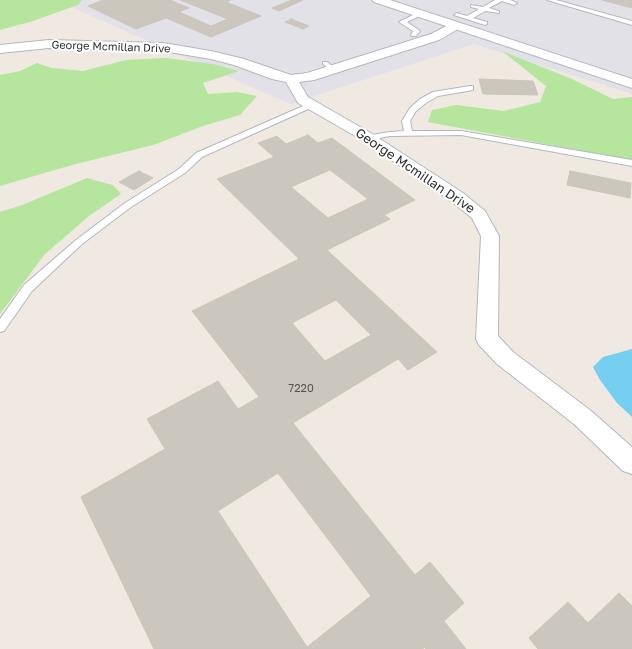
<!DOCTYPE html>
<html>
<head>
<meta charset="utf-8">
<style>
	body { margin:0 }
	canvas { display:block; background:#efe9e1 }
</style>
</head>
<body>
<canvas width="632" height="649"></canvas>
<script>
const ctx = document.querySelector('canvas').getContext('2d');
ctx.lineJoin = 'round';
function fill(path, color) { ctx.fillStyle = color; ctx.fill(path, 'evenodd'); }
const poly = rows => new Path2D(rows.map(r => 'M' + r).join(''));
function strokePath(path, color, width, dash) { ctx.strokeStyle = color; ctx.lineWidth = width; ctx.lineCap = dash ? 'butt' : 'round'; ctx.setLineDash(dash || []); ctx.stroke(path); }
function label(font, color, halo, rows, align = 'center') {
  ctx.font = font + ' "Golos Text",sans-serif'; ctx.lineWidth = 4; ctx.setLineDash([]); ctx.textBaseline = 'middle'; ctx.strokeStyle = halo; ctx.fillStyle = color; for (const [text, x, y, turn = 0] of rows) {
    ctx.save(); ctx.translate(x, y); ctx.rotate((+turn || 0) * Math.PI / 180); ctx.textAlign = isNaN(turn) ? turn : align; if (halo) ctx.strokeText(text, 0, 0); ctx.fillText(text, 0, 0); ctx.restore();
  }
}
const industrial = poly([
	[62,0,632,0,632,94,474,44,290,104,60,2]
]);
const green = poly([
	[0,0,82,0,78,5,30,22,0,30],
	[502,51,572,79,613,99,632,97,632,163,614,157,428,122,432,110,456,105,504,111,540,102,546,86],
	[166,58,213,64,239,71,203,83,208,94,237,92,257,96,240,115,203,126,153,145,72,165,0,186,0,75,20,71,37,63,52,68,83,71,126,60],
	[87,178,113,185,121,194,89,216,45,254,0,314,0,212,22,205]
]);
const water = poly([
	[632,349,632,417,617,403,600,380,593,367,603,357]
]);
const building = poly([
	[103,0,170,0,189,8,179,12,211,26,228,19,180,0,231,0,226,2,261,16,211,37,166,18,136,29,88,6,103,0],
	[292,0,303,0,279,11,272,8,292,0],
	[602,0,632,0,632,8,602,0],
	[291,19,309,26,303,29,285,22,291,19],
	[479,79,533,81,538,95,483,94,479,79],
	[308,135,318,143,332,138,415,200,384,215,390,219,327,250,437,352,408,370,398,359,293,423,415,575,430,562,464,603,444,621,466,649,426,649,424,647,423,649,154,649,81,497,165,449,147,419,218,381,238,409,259,397,192,311,299,259,217,179,274,157,258,143,277,136,286,144,308,135],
	[330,170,368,199,328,218,291,187,330,170],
	[336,300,371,335,325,361,292,323,336,300],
	[278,473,371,596,307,647,218,511,278,473],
	[139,171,153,178,134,190,119,182,139,171],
	[570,171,631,183,630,198,567,185,570,171],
	[619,593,632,606,632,649,538,649,529,638,568,602,588,623,619,593]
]);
const service = poly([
	[495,0,510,0,517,3,514,5,502,1,489,8,499,11,499,13,485,11,473,18,487,22,487,24,485,25,454,15,457,13,467,16,479,9,471,7,471,5,483,7,495,0],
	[547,0,556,0,632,21,632,25,547,0],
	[419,12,422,14,421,15,407,22,420,31,416,36,412,36,411,35,413,31,399,22,419,12],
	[323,62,327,62,336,69,331,70,323,64,323,62],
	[470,86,473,86,473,90,438,96,426,103,416,111,410,121,412,131,461,131,632,160,632,166,461,135,390,136,369,140,365,138,366,136,390,132,404,131,402,121,410,108,420,99,433,92,470,86],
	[310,103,316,103,317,105,202,157,185,173,131,207,82,244,32,291,4,331,0,332,0,319,24,285,76,240,125,203,179,169,196,153,310,103]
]);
const minor = poly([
	[454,22,458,23,460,26,458,29,439,40,314,80,299,82,308,97,374,135,463,193,485,211,499,236,498,336,513,352,590,410,632,447,632,474,623,471,574,424,497,364,479,345,476,339,481,236,472,218,451,201,364,141,298,103,286,82,272,79,234,65,211,59,163,51,49,48,0,53,0,45,49,40,163,43,211,51,244,59,291,75,307,73,431,34,454,22]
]);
const tertiary = poly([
	[372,0,390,0,632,79,632,88,374,2,372,0]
]);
const farStreetnames = [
	["George Mcmillan Drive",111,47,2]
];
const numberNames = [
	["7220",301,389]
];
const streetNames = [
	["George Mcmillan Drive",415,171,34]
];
fill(industrial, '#e3e1e8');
fill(green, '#b6e59e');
fill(water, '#75cff0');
fill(building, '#cbc7bf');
strokePath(building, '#cbc5ba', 1);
strokePath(service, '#b4b7c1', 2);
strokePath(minor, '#b4b7c1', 2);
strokePath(tertiary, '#b4b7c1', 2);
fill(service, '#fff');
fill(minor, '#fff');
fill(tertiary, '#fff');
label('11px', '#2e2e2e', '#fff', farStreetnames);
label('11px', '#555452', null, numberNames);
label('13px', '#2e2e2e', '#fff', streetNames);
</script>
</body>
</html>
